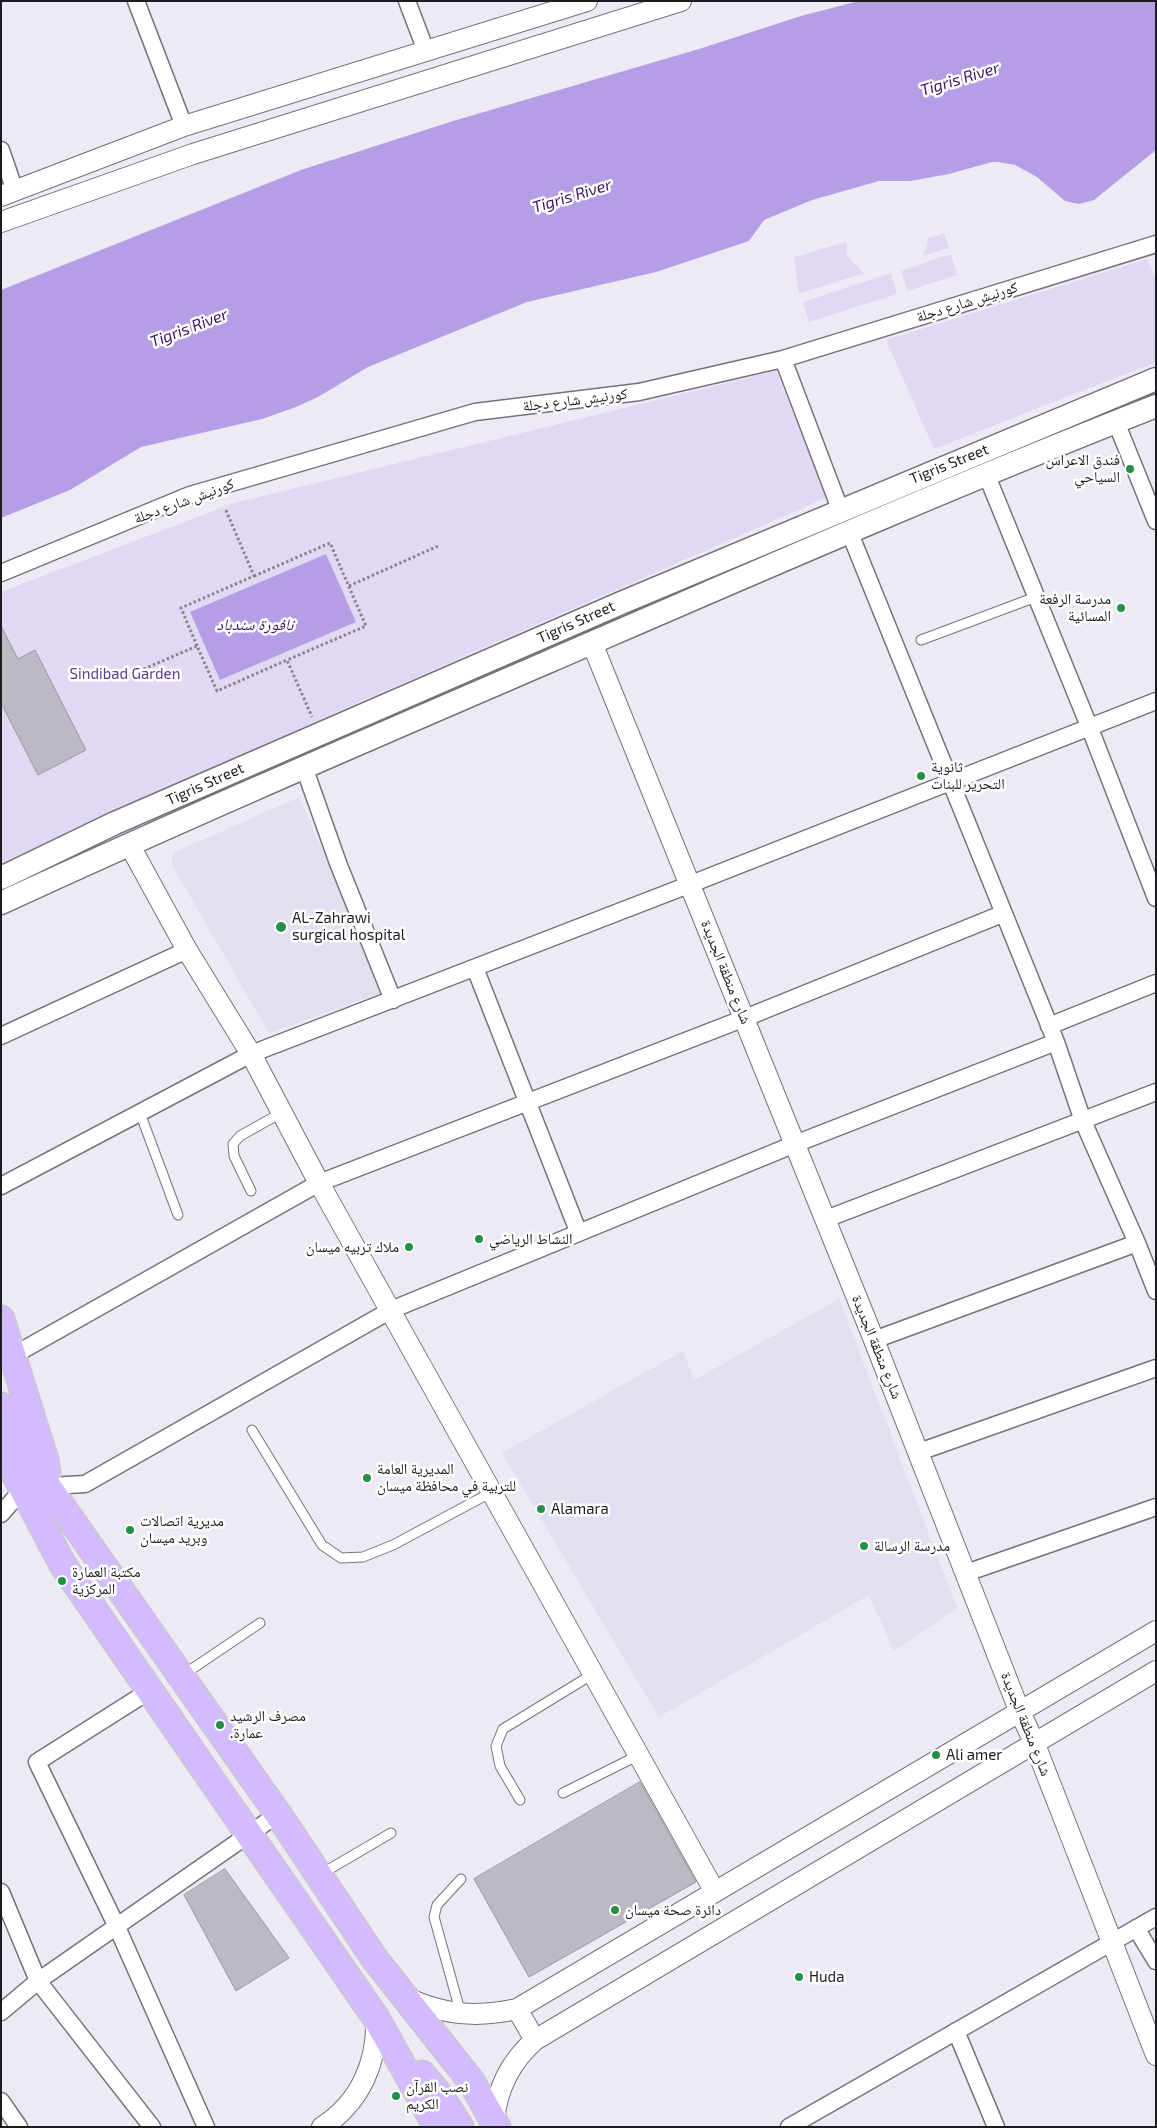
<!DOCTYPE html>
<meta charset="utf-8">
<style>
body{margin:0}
#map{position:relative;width:1157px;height:2128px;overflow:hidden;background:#edeaf5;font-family:"Exo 2",sans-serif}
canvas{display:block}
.frame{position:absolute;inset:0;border:2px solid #1c1b1f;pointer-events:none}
</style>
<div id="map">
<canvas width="1157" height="2128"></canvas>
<div class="frame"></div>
</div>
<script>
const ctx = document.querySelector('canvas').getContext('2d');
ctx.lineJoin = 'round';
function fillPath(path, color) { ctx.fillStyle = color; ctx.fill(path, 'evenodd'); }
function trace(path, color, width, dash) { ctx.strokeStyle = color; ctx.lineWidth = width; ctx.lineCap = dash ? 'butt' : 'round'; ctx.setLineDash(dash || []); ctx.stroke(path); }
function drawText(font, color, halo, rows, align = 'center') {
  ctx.font = font + ' "Exo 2","Noto Naskh Arabic",sans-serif'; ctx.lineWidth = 5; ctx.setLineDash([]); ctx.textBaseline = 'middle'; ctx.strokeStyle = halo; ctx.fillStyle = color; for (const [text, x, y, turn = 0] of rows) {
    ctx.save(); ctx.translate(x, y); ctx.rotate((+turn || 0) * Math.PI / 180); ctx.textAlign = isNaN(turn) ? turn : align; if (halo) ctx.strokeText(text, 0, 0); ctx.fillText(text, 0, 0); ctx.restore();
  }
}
fillPath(new Path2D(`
 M299,797L384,992L269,1033L171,863L173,853Z
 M839,1299L957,1608L894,1651L869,1595L659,1717L502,1453L683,1351L694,1380Z`), '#e3def0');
fillPath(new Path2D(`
 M944,233L949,248L922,256L926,250L928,238Z
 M846,242L847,256L864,273L799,294L794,257Z
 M951,254L957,275L908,291L901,271Z
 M1147,259L1156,279V362L934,449L886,340Z
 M891,273L897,294L809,322L803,302Z
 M776,371L828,497L305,726L1,863V592L234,503Z`), '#e1d9f4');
fillPath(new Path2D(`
 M859,1H1156V150L1094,200L1079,204L1065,201L1037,177L1015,165L998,162H992L949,174L910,181H879L812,200L764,220L749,241L656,272L527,302L368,367L318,397L296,407L262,419L141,447L70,490L1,518V290L301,170L453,121L699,49L801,16Z
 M326,554L356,622L220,680L190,612Z`), '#b69ee6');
const building = new Path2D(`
 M1,626L18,659L35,650L86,750L38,775L1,703Z
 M640,1782L696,1882L529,1977L474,1879Z
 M225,1869L289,1958L236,1991L184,1895Z`);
fillPath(building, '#bcb9c3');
trace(building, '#9b98a2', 1);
const service = new Path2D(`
 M921,640L1036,597
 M140,1113L178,1215
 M251,1191L234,1156L233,1144L240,1136L281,1113
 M252,1430L322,1545L341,1558L363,1557L393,1545L492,1492
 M183,1675L260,1623
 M563,1793L639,1755
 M520,1800L500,1766L496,1746L503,1729L593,1674
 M321,1874L391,1833
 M461,1879L437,1905L434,1917L461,2014`);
const minor = new Path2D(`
 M136,1L184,126
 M407,1L426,51
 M1,150L15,191
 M783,359L840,509
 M1116,422L1156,521
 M987,476L1089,726L1156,898
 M849,531L1056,1042L1083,1121L1137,1243L1156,1291
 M1,573L190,495L475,412L639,392L783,359L1156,244
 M304,767L338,863L393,1000
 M475,968L578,1231
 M1049,1026L1156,983
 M1,1036L187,950
 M1,1186L251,1054L691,884L1156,701
 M826,1219L1156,1092
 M874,1340L1137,1243
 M14,1355L319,1183L745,1018L1002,914
 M919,1452L1156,1368
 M49,1486L85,1484L391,1310L795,1144L1056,1042
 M1,1514L22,1490
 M966,1573L1156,1507
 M149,1691L37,1762L117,1927L206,2127
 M1,1892L38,1981L152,2127
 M1136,1928L1156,1961
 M1,2012L38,1981L278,1814
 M956,2031L996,2127
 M1,2101L19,2127
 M789,2127L1156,1917`);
const tertiary = new Path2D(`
 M1,196L184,126L587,1
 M1,222L193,154L681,1
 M592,643L874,1340L1019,1710L1034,1742L1156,2055
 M129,844L187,950L251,1054L319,1183L715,1892
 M405,1997C443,2015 476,2018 517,2009L1156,1631
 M517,2009L535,2040
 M494,2121C497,2088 510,2062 535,2040L1156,1671
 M322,2127C360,2103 378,2062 376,2018`);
const secondary = new Path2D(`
 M1,878L115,823L621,603L1156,379
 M1,903C183,819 367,740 550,661C751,574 952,486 1156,406`);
const primary = new Path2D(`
 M1,1319L45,1460L47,1473
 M1,1406L39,1474L278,1814L374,1958L471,2081L497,2127
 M1,1448L63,1565L376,2018L437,2127
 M422,2074L438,2093L460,2127`);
trace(service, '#75727c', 11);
trace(minor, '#75727c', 19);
trace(tertiary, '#75727c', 22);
trace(secondary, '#75727c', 25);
trace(primary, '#c9c8c9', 29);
trace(new Path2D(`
 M254,576L330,543L366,626L287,660
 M349,586L438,546
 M197,646L181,608L254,576L225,508
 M130,675L197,646L217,691L287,660L312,717`), '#86848c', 3, [2.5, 2.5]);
trace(service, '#fff', 9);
trace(minor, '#fff', 16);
trace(tertiary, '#fff', 20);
trace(secondary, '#fff', 22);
trace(primary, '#d4bbff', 26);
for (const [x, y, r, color] of [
 [1130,469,5,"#248f46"],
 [1121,608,5,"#248f46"],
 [921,776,5,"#248f46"],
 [281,927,6,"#248f46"],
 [479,1239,5,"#248f46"],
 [409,1247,5,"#248f46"],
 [367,1478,5,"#248f46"],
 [541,1509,5,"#248f46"],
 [130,1530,5,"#248f46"],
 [864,1546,5,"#248f46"],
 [62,1581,5,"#248f46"],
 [220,1725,5,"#248f46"],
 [936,1755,5,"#248f46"],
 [615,1910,5,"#248f46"],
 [799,1977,5,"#248f46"],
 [396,2096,5,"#248f46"]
]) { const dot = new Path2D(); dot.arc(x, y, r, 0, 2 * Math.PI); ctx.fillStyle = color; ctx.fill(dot); trace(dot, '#fff', 2); }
drawText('15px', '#1c1b1f', '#fff', [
 ["كورنيش شارع دجلة",967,302,-17],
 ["كورنيش شارع دجلة",575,400,-7],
 ["Tigris Street",949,464,-22],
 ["كورنيش شارع دجلة",184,501,-20],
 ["Tigris Street",576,622,-24],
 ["Tigris Street",205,784,-24],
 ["شارع منطقة الجديدة",726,972,68],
 ["شارع منطقة الجديدة",877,1347,68],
 ["شارع منطقة الجديدة",1026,1724,68]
]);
drawText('15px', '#1c1b1f', '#fff', [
 ["فندق الاعراس",1120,460,"right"],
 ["السياحي",1120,477,"right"],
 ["مدرسة الرفعة",1111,599,"right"],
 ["المسائية",1111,616,"right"],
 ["ثانوية",931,767],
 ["التحرير للبنات",931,784],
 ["AL-Zahrawi",292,918],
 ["surgical hospital",292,935],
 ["النشاط الرياضي",489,1239],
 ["ملاك تربيه ميسان",399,1247,"right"],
 ["المديرية العامة",377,1469],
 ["للتربية في محافظة ميسان",377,1486],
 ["Alamara",551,1509],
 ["مديرية اتصالات",140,1521],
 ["وبريد ميسان",140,1538],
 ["مدرسة الرسالة",874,1546],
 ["مكتبة العمارة",72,1572],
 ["المركزية",72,1589],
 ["مصرف الرشيد",230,1716],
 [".عمارة",230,1733],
 ["Ali amer",946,1755],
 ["دائرة صحة ميسان",625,1910],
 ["Huda",809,1977],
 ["نصب القرآن",406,2087],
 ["الكريم",406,2104]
], 'left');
drawText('15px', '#5c3a8e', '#fff', [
 ["Sindibad Garden",125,674]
]);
drawText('italic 16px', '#3a1266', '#fff', [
 ["Tigris River",960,79,-17],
 ["Tigris River",572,196,-17],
 ["Tigris River",189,328,-21],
 ["نافورة سندباد",255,625]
]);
</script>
